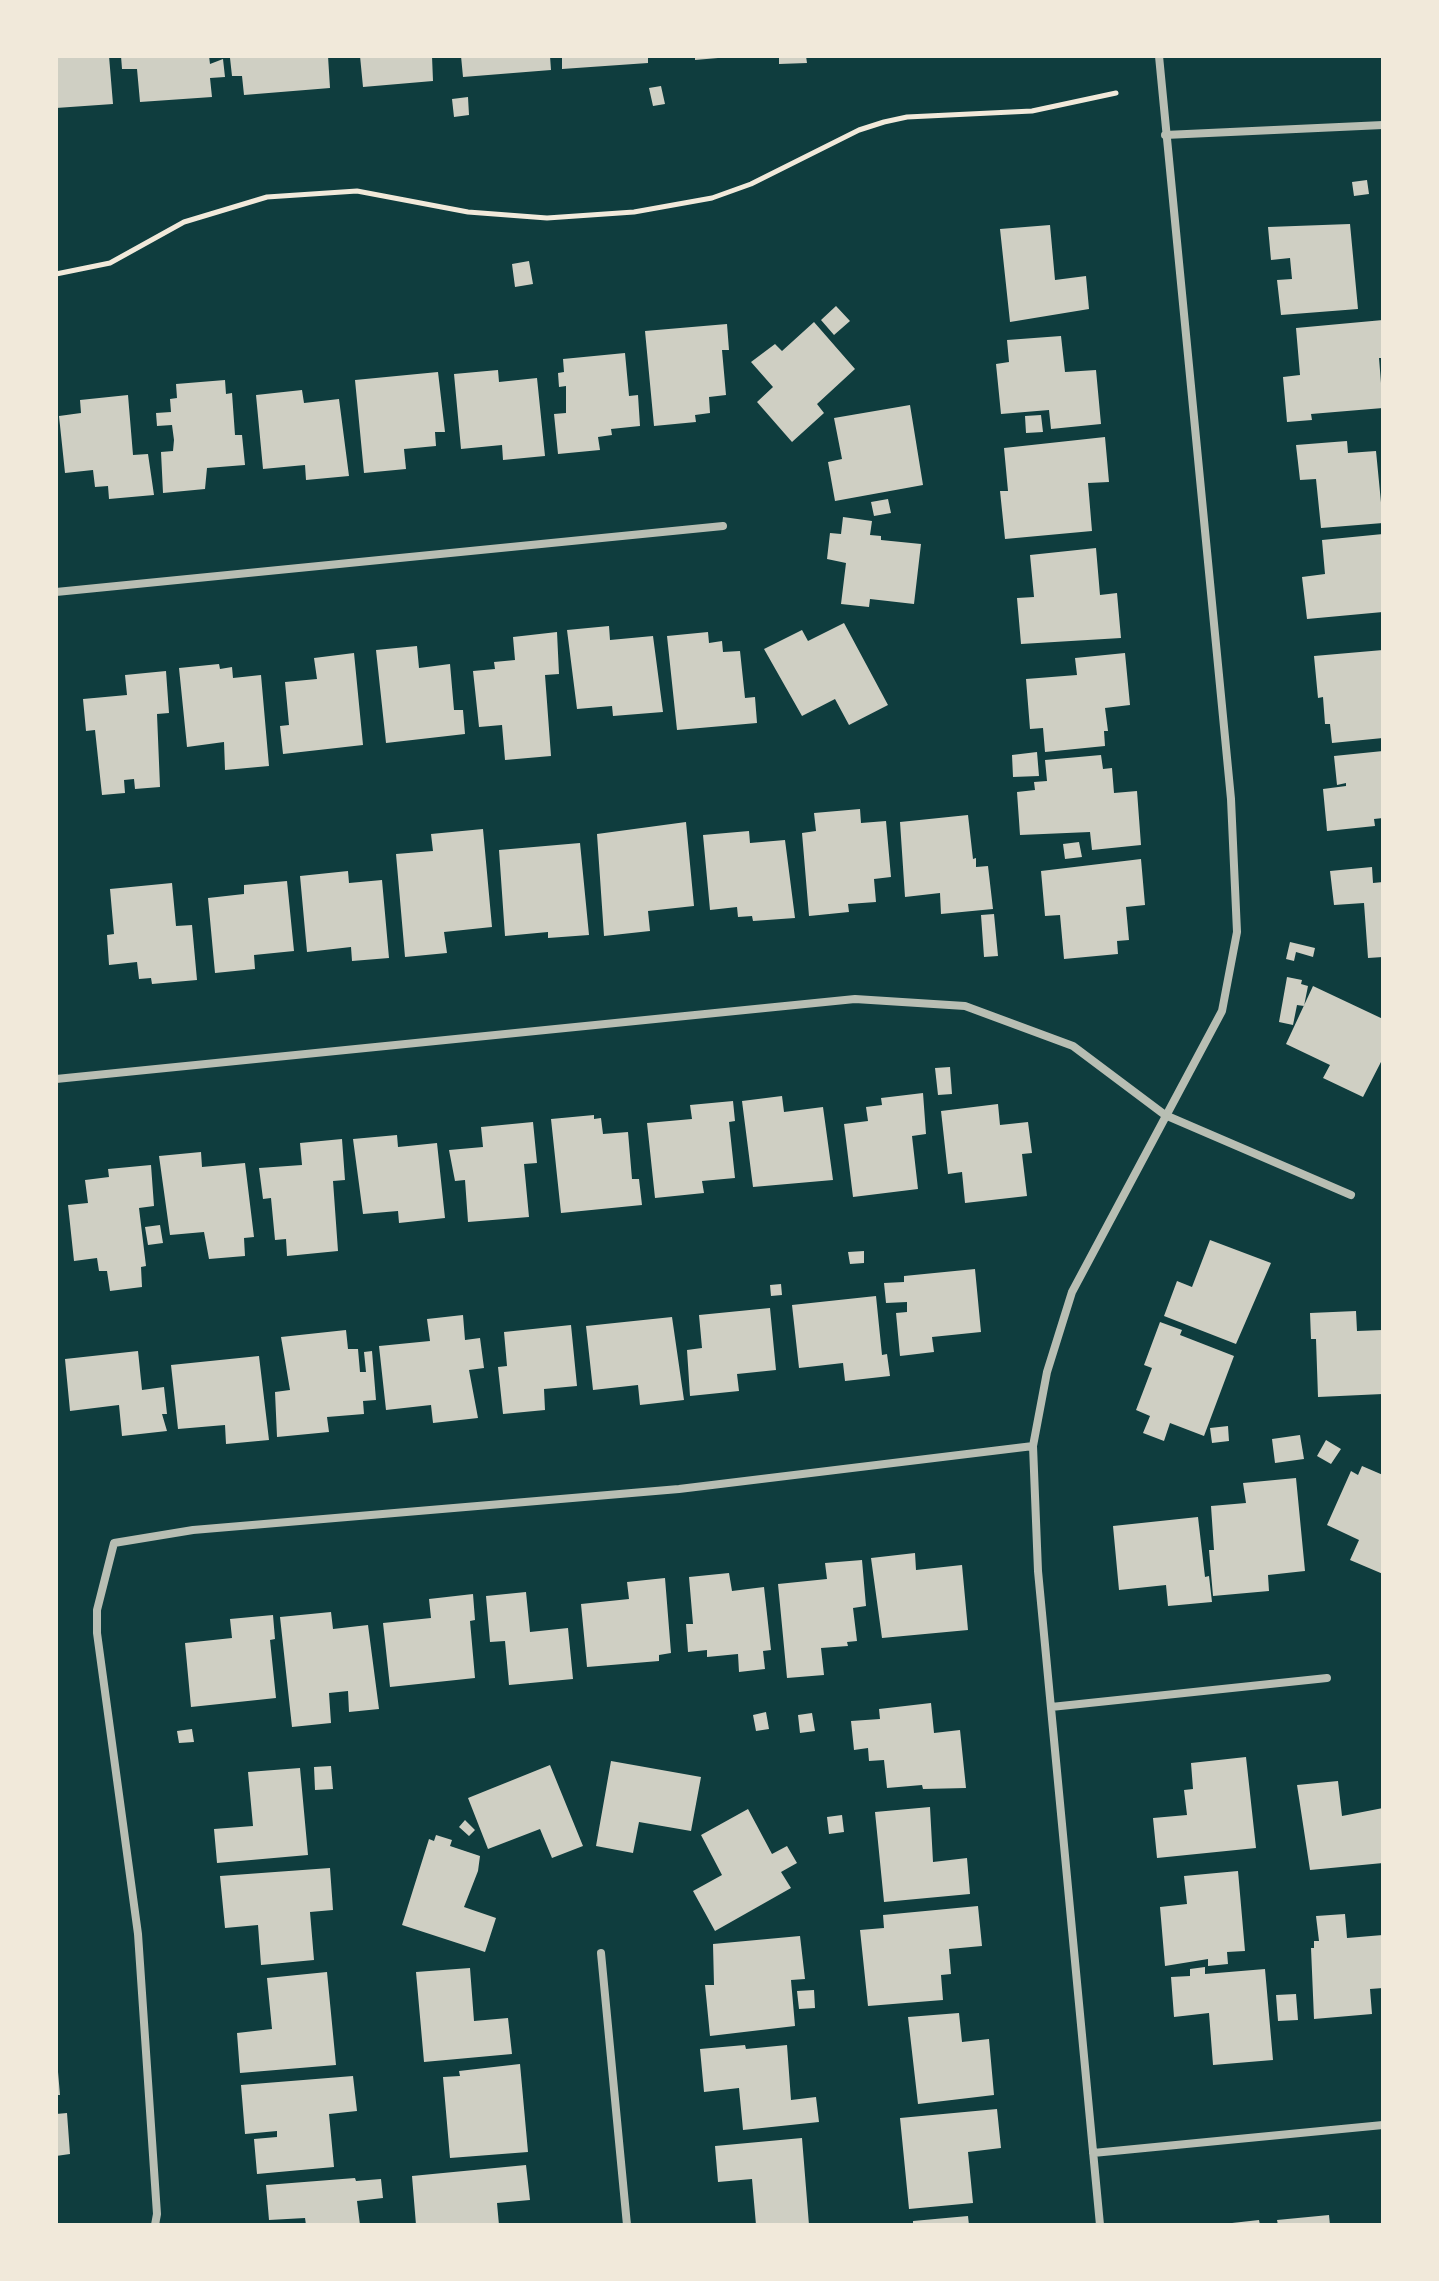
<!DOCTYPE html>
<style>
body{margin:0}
#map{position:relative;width:1439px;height:2281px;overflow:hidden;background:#0f3d3e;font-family:"Noto Sans",sans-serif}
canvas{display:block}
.frame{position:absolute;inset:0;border:58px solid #f1e9da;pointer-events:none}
</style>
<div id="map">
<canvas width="1439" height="2281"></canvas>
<div class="frame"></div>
</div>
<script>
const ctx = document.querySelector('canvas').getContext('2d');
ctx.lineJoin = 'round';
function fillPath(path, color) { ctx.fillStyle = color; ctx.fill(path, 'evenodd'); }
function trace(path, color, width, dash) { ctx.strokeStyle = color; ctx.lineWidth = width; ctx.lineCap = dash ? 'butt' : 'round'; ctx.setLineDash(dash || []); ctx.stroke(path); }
fillPath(new Path2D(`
 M56,56H109L113,104L56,108Z
 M121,56H209L210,64L223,59L225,77L210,78L212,97L140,102L137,69H122Z
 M241,56H328L330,88L244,95L242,76H232L230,58Z
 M360,56H432L433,81L363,87Z
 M461,56H550L551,70L463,77Z
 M562,56H648V63L562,69Z
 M695,56H718V58L695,60Z
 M779,56H806L807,63L779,64Z
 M661,86L665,104L653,106L649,88Z
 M468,97L469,115L454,117L452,99Z
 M1367,180L1369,194L1354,196L1352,182Z
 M1350,224L1358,309L1281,315L1277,280L1292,279L1290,258L1271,260L1268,227Z
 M1050,225L1055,280L1086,276L1089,309L1010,322L1000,229Z
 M529,261L533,284L515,287L512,264Z
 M836,306L850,321L834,335L821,320Z
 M1383,320V358H1379L1383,408L1311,414L1312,420L1287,422L1283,377L1300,375L1296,328Z
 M814,322L855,369L817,404L824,413L792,442L757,402L773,387L751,362L775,344L782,351Z
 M727,324L729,350H722L726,395L709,397L710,413L695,415L696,422L654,426L645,331Z
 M1061,336L1065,372L1096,370L1101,424L1051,429L1049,410L1001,414L996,364L1009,362L1007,340Z
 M625,353L629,396L638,395L640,426L611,429L612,435L598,437L600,450L558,454L554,414L566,413V386L559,387L558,373L564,372L563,359Z
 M498,370L499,382L537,378L545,456L503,460L502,445L461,449L454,374Z
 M438,372L445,432H435L436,446L404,449L406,469L364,473L355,380Z
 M225,380L226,394L232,393L235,435H242L245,465L207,468L205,489L163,493L161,452L173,451L174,440L172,425L157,426L156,413L171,412L170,399L177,398L176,384Z
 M302,390L304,403L339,399L349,476L306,480L305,465L263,469L256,395Z
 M128,395L133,455L148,454L154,495L109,499L108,486L95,487L93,470L65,473L59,416L81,413L80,400Z
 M910,405L923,485L835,501L828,462L842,459L834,418Z
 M1041,415L1043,432L1026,433L1025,416Z
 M1105,437L1109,482L1088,483L1092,531L1005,539L1000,491H1008L1004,448Z
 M1347,441L1348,453L1376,451L1383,523L1321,528L1316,479L1300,480L1296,445Z
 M888,499L891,513L874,516L871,502Z
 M843,517L872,521L870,535L881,536V540L921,544L914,604L870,599L869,607L841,604L846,563L827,559L830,533L841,534Z
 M1383,534V612L1307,619L1302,577L1325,574L1322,540Z
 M1096,548L1100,595L1117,593L1121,638L1021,644L1017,598L1034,597L1030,555Z
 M844,623L888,705L849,725L835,699L802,716L764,649L802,630L808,641Z
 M609,626L610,640L653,636L663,712L613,716L612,706L577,709L567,630Z
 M557,632L559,674L545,675L551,756L505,760L502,725L479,727L473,671L495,669L494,662L515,660L513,637Z
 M708,632L709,643L722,641L723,652L740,651L745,698L755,697L757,723L677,730L667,636Z
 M417,646L419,668L450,664L454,710H463L465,734L386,743L376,650Z
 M1383,650V738L1332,743L1330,724H1325L1323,697L1318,698L1314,656Z
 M354,653L363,745L283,754L280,726L289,725L285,682L317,679L314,658Z
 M1125,653L1130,705L1105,708L1108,731H1104L1105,746L1045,752L1043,728L1030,729L1026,679L1077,675L1075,658Z
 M219,664L220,669L232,667L233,678L261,675L269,766L225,770L224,742L187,747L179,668Z
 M166,671L169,713L157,714L160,787L135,789L134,779L124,780L125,793L102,795L95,730L86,731L83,699L127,695L125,675Z
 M1383,751V818L1374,819L1375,826L1327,831L1323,789L1346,786V783L1337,785L1334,756Z
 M1037,752L1039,776L1013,777L1012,755Z
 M1101,755L1103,769L1112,768L1114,793L1137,791L1141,845L1092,850L1090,832L1020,835L1017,792L1035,790L1034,782L1047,781L1045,760Z
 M860,809L861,823L886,821L891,877L874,879L876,902L848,904L849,912L809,916L802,833L816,831L814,813Z
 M968,815L973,859L976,858V867L988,866L993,909L941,914L940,893L905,897L900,822Z
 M686,822L694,906L648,911L650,931L604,936L597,834Z
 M483,829L492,927L444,932L447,953L405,957L396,854L433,851L431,834Z
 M749,831L750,843L785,840L795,918L753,921L752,916L738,917L737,907L710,910L703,835Z
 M1079,842L1082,857L1065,859L1063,844Z
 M580,843L589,935L548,938V932L505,936L499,850Z
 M1141,859L1145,905L1126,907L1129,940L1117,941L1118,954L1064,959L1060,915L1045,916L1041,871Z
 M1372,867L1373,883L1383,882V957L1368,958L1364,903L1334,905L1330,871Z
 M348,871L349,883L382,880L389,958L352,961L351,947L307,952L300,876Z
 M287,881L294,951L254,955L255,969L215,973L208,898L244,894V885Z
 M172,883L176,926L192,925L197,980L152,984L151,978L139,979L137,962L109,965L107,935L114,934L110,889Z
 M994,914L998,956L984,957L981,915Z
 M1290,942L1315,948L1313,957L1296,952L1294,961L1286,959Z
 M1287,977L1302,980L1301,984L1308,986L1304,1006L1297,1005L1293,1025L1279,1022Z
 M1313,986L1383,1019V1058L1363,1097L1323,1078L1330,1065L1286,1044Z
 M950,1067L952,1094L938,1095L935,1068Z
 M923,1093L926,1134L912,1136L918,1189L853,1197L844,1124L868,1121L866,1107L882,1105L881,1098Z
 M782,1096L784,1112L823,1107L833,1180L753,1187L742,1101Z
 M733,1101L735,1121L729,1122L735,1178L702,1181L704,1193L655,1198L647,1123L692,1119L690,1105Z
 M998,1104L1000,1125L1028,1122L1032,1153L1022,1154L1027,1196L965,1203L962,1172L948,1174L941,1111Z
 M594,1115V1119L601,1118L603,1134L628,1132L632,1179H639L642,1205L561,1213L551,1119Z
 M533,1122L537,1163L524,1164L529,1217L468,1222L465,1180L455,1181L449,1150L483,1147L481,1127Z
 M397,1135L398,1147L437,1143L445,1218L399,1223L398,1211L363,1214L353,1139Z
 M342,1139L345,1180L333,1181L338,1251L287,1256L286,1239L275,1240L271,1198L263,1199L259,1168L302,1165L300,1143Z
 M201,1152L202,1167L245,1163L254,1237L244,1238L245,1256L209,1259L204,1232L170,1235L159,1156Z
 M151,1165L154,1206L139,1208L146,1266L141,1267L142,1287L110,1291L107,1271H99L97,1258L74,1261L68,1205L88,1203L85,1180L109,1177L108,1169Z
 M160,1225L163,1243L148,1245L145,1227Z
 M1210,1240L1271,1263L1236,1344L1164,1316L1177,1281L1192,1287Z
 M864,1251V1263L850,1264L848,1252Z
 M975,1269L981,1332L932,1337L934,1352L900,1356L896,1313L907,1312V1302L886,1303L884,1283L904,1282V1276Z
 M781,1284L782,1295L771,1296L770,1285Z
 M876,1296L882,1355L887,1354L890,1376L845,1381L843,1363L799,1368L792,1305Z
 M770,1308L776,1370L737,1374L739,1391L690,1396L687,1350L702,1348L699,1315Z
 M1356,1311L1357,1331L1383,1330V1394L1318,1397L1316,1339H1311L1310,1313Z
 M463,1315L465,1340L480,1338L484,1368L469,1370L478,1418L433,1423L431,1405L386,1410L379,1346L430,1341L427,1319Z
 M672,1317L684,1400L640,1405L638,1385L593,1390L586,1326Z
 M1160,1322L1182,1330L1180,1335L1234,1356L1204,1436L1170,1423L1164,1441L1143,1433L1150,1416L1136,1410L1152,1368L1144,1365Z
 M571,1325L577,1386L544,1389L545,1410L503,1414L498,1367L507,1366L504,1332Z
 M346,1330L348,1349H358L360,1372H366L364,1352L372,1351L376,1400L363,1401L364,1414L327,1417L329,1432L277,1437L275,1392L290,1390L281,1337Z
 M138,1351L142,1390L164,1387L167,1414H162L167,1431L122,1436L119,1405L70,1411L65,1359Z
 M259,1356L269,1440L226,1444L225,1425L178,1429L171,1365Z
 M1228,1426L1229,1441L1212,1443L1210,1428Z
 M1300,1435L1304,1459L1275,1463L1272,1439Z
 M1326,1440L1341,1449L1331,1464L1317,1456Z
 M1362,1466L1383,1475V1574L1350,1560L1359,1540L1327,1525L1351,1471L1358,1475Z
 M1296,1478L1305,1571L1268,1575L1269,1591L1213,1596L1209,1550H1214L1211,1506L1246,1503L1243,1483Z
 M1198,1517L1205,1577L1209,1576L1212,1602L1168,1606L1166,1585L1119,1590L1113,1526Z
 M915,1553L916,1570L962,1565L968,1630L882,1638L871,1558Z
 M862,1560L866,1606L853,1608L857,1641L847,1642L848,1646L821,1648L824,1675L787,1678L778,1584L827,1579L825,1563Z
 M729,1573L732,1591L764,1587L771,1650L763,1651L765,1669L739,1672L738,1654L707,1657V1650L688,1652L686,1624H693L689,1577Z
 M665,1578L671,1653L659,1655V1661L587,1667L581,1604L629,1599L627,1582Z
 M526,1592L530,1632L568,1628L573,1679L509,1685L505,1641L490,1642L486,1596Z
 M473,1594L475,1620L470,1621L475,1678L390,1687L383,1623L431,1618L429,1599Z
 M331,1612L333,1629L368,1625L379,1709L349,1712L348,1691L329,1693L331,1723L292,1727L280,1617Z
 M273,1615L275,1639L270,1640L276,1698L191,1707L185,1643L232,1638L230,1619Z
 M931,1703L934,1733L960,1730L966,1788L923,1789L922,1785L887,1788L884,1760L869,1761L868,1748L854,1750L851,1721L880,1719L879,1709Z
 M766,1712L769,1729L756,1731L753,1715Z
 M812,1713L815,1731L800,1733L798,1715Z
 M192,1729L194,1742L179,1743L177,1731Z
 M1246,1757L1256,1848L1157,1858L1153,1818L1187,1815L1184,1790L1193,1789L1191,1763Z
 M611,1761L701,1777L691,1831L639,1822L633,1853L596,1846Z
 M550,1765L583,1846L552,1858L540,1829L488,1849L468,1798Z
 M331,1766L333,1789L315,1790L314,1767Z
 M300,1768L308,1855L217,1863L214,1829L253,1826L248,1772Z
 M1338,1781L1342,1816L1383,1808V1863L1310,1870L1297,1785Z
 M930,1807L933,1862L967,1858L970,1894L884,1902L875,1812Z
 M748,1809L772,1854L787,1846L797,1863L781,1872L791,1888L715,1931L693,1891L722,1875L701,1835Z
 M842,1815L844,1832L829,1834L827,1817Z
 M465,1820L475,1830L469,1836L459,1827Z
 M436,1835L452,1840L450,1846L480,1856L478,1871L464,1907L496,1918L485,1952L402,1925L429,1839L434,1841Z
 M330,1868L333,1910L310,1912L314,1960L261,1965L258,1925L225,1928L220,1876Z
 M1238,1871L1245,1951L1227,1952L1228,1964L1208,1966V1959L1165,1966L1160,1907L1187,1904L1184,1876Z
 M978,1906L982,1946L949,1949L951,1974L941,1975L943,2000L868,2006L860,1930L884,1928L883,1915Z
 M1345,1914L1347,1938L1383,1935V1988L1370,1989L1372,2014L1314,2019L1311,1948H1314V1941H1319L1316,1916Z
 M800,1936L805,1979L791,1980L795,2026L710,2036L705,1985H714L713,1944Z
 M1205,1967V1974L1265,1969L1273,2060L1213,2065L1209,2013L1174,2017L1171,1977L1190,1976V1969Z
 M470,1968L474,2021L508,2018L512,2054L424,2062L416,1972Z
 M327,1972L336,2065L240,2073L237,2033L272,2029L267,1978Z
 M814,1990L815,2008L799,2009L797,1991Z
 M1296,1994L1298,2020L1278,2021L1276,1995Z
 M959,2013L962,2042L989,2039L994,2095L918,2104L908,2017Z
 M745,2045L746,2049L787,2045L791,2100L816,2097L819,2122L743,2130L739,2088L704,2092L700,2049Z
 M520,2064L528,2152L450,2158L443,2077L460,2076L459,2071Z
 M56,2072H58L60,2095H56Z
 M353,2076L357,2111L329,2114L334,2167L257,2174L254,2139L277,2137V2131L245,2134L241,2085Z
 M997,2109L1001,2148L968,2152L973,2203L909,2209L900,2118Z
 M67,2113L70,2154L56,2156V2114Z
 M802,2138L809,2225H756L752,2179L718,2182L715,2146Z
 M526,2165L530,2200L497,2203L499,2225H416L412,2176Z
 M355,2178L356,2181L381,2179L383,2198L357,2201L360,2225H306L305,2218L269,2220L266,2185Z
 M1329,2215L1330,2225H1278L1277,2220Z
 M968,2216L969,2225H913V2221Z
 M1259,2220L1260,2225H1232V2223Z`), '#cfcfc3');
trace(new Path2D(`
 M56,274L110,263L184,222L267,197L357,191L468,212L547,218L634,212L712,198L751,184L859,130L884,122L907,117L1032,111L1116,93`), '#f1e9da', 5);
trace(new Path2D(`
 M1165,135L1383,125
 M56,592L723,526
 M56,1079L855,999L965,1006L1073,1046L1165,1115L1351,1195
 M1051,1707L1327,1678
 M601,1953L627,2225
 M1093,2153L1383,2125
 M155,2225L157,2214L138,1934L97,1633V1610L114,1543L193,1530L679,1489L1033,1446
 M1100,2225L1038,1571L1033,1446L1047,1372L1072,1292L1222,1011L1237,932L1231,799L1159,56`), '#b8beb3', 8);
</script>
